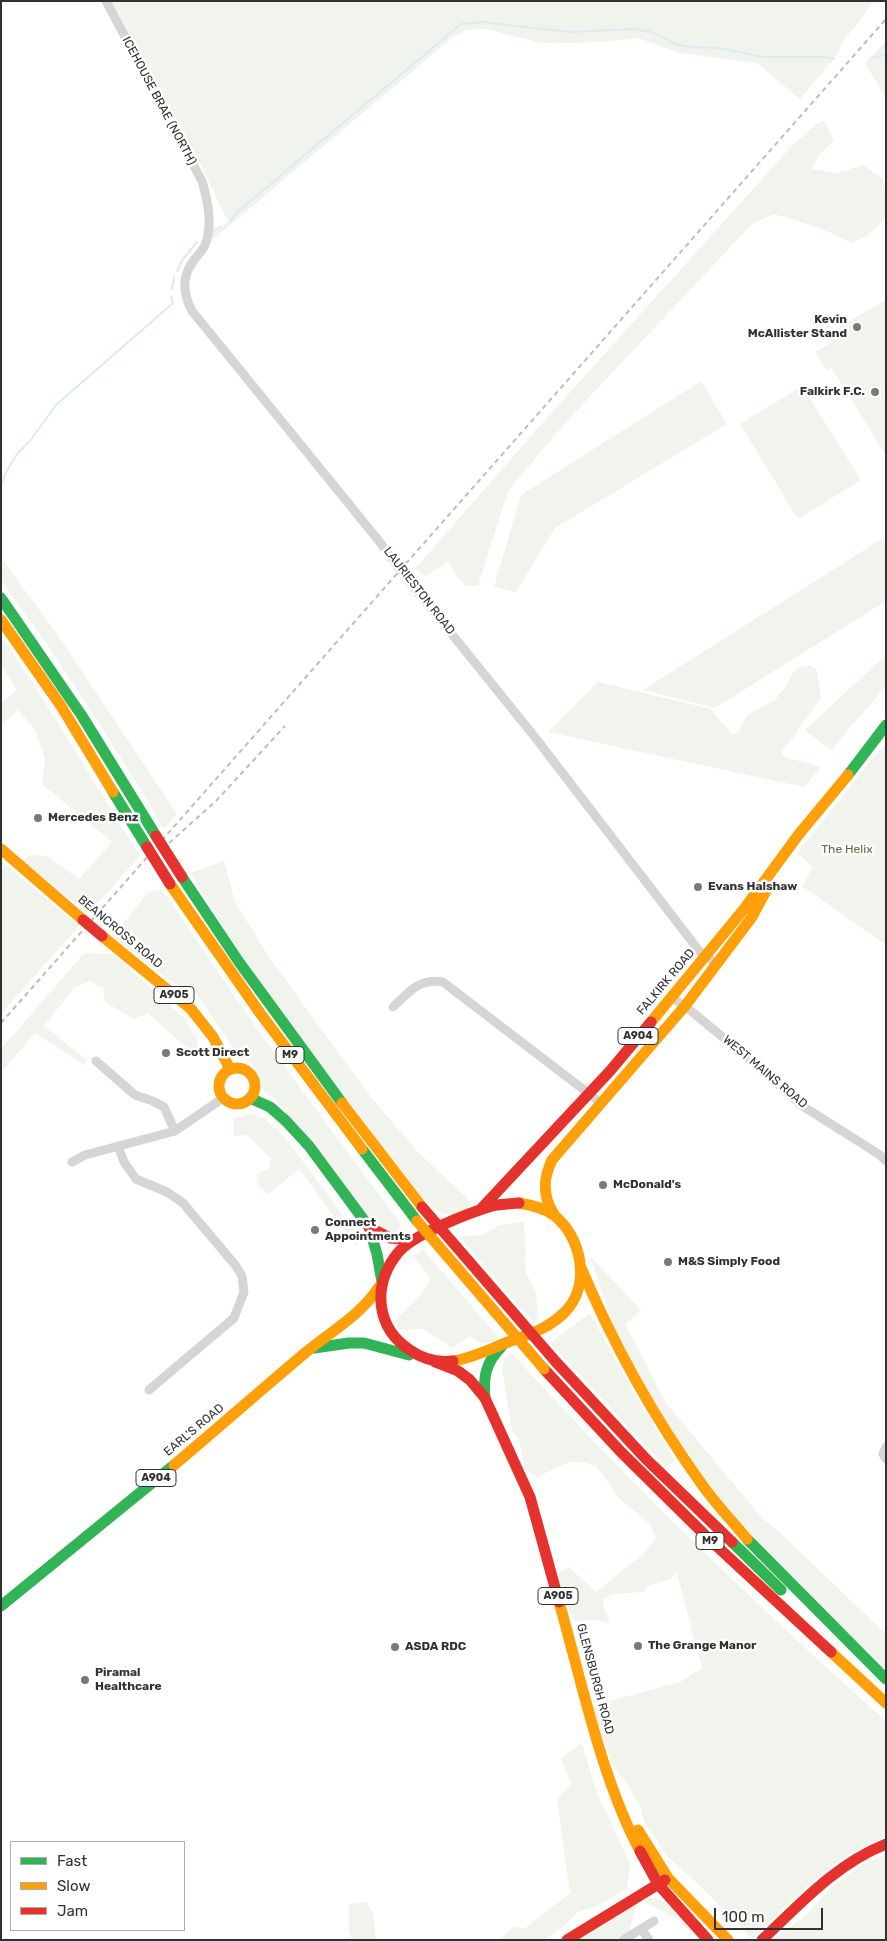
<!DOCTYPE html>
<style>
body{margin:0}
#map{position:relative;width:887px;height:1941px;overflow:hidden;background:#fff;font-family:Rubik,sans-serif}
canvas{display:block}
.frame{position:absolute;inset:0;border:2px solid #313131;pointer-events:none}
.legend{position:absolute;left:10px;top:1841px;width:175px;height:90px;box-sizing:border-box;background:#fff;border:1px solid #adadad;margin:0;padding:6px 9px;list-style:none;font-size:15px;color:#313131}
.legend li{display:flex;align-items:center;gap:10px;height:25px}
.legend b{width:25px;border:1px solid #adadad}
.scale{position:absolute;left:714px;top:1908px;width:109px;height:22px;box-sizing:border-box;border:2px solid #313131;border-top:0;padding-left:6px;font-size:15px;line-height:18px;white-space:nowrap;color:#313131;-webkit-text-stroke:4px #fff;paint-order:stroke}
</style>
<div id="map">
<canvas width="887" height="1941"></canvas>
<div class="frame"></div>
<ul class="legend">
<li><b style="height:6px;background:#30b455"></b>Fast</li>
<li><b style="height:6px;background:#ff9f0a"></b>Slow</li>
<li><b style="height:6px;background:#e5322d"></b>Jam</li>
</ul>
<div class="scale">100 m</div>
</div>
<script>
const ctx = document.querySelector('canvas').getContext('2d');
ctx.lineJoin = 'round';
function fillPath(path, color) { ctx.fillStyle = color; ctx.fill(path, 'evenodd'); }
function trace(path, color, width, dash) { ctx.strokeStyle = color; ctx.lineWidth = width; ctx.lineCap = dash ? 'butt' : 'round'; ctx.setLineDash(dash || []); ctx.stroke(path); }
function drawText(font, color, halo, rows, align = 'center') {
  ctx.font = font + ' Rubik,sans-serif'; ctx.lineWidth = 5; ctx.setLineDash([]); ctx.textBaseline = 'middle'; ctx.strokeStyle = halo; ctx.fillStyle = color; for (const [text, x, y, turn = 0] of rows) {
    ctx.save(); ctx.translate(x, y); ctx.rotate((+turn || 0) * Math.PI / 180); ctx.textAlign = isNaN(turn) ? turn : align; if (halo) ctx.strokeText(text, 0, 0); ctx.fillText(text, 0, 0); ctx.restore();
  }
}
fillPath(new Path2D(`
 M111,1H875L844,40L834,59L800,99L757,63L680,53L638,38L602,42L541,43L486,29L466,30L453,37L205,246L209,233L229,221L226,218L201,165Z
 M886,41V96H885L865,64Z
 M824,121L834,141L819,155L811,169L837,173L863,165L883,179L886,192V218L868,235L851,243C827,229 801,222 774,214L752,224L566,422L508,491L478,586H466L457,576L448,561L425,577L415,569L545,420L790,148L816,124Z
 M886,300V456L832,368L827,371L815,352L833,342L828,333Z
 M701,381L727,424L555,528L516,592L494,587L521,495Z
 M802,386L861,480L798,519L740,424Z
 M883,538L886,543V601L715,708L643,690Z
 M1,558L58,635L177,814L163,829L148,801L98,722L52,652L1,580Z
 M1,636L31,680L140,856L88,914L24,861L29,855L47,856L79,879L112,842L42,784L45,760L36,731L18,710L1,726V703L17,690L1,666Z
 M886,655V686L831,750L805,730Z
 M810,665L817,670L821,698L803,722L794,737L781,751L784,757L821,767L804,787L548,732L598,682L711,709L732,735L739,731L747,715L775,700L786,686L795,669Z
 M886,742V945L802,886L813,867L797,853Z
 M1,861L79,926L1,1014Z
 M224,861L235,902L269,957L342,1058L374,1101L418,1152L473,1204C452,1222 442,1215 423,1199L282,1015L227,933L190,873Z
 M162,889L261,1035L401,1224L398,1232L386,1234L373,1226L309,1139L274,1098L263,1090L260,1077L250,1062L239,1056L195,992L171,982L113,937L147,893Z
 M84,953L113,954L183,1017L197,1039L198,1049L187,1048L148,1013L134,1019L105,1002L103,988L90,981L75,987L44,1026L87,1060L84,1065L35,1033L3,1070L1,1069V1049Z
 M249,1114L264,1118L284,1136L360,1238L356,1246L299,1169L268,1194L258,1184L257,1174L269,1169L271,1158L247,1135L234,1136L233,1119Z
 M524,1222L526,1273L536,1292L538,1316L535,1324L458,1236L483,1235L499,1225Z
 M423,1249L500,1339L482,1344L469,1336L453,1348L423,1329L397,1330L396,1319L421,1295L431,1279L413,1256Z
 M590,1256L641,1310L625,1324L666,1403L763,1519L776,1529L886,1634V1668L766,1552L702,1476L662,1419L614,1329Z
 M590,1313L634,1393L675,1461L666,1467L550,1343Z
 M512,1353C629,1483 755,1604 886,1721V1837C832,1855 793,1901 752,1939L701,1887L666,1855L644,1822L641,1808L629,1787L612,1764L592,1706L680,1682L702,1668L676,1570L671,1579L647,1586L644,1592L611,1594L603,1600L604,1608L610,1623L597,1620L575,1621L569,1610L557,1574L569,1567L596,1592L643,1554L656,1539L651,1525L620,1499L597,1467L585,1462H569L537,1477L525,1470L519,1439L512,1431L502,1369L504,1358Z
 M582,1743L597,1793L630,1863L627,1889L596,1906L578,1912L565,1925L544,1940H498L515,1926L524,1929L570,1893L557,1799L571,1785L561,1758Z
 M886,1854V1940H772L804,1917L835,1884L863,1864Z
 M649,1898C669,1897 683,1921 696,1935L695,1936L677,1919L645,1902L644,1899Z
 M366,1902L373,1912L376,1940H351L349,1930V1904Z
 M637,1903L629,1931L615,1940H574Z`), '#f1f4ec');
trace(new Path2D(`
 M870,58L886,55
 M230,222L236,213L461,24L482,22L570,32L634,29L651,32L676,44L691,47L718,48L764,57H825L834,59
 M211,232L220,227
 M177,271L183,259L197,242
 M172,289L174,277
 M1,488L5,474L17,454L30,441L56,405L173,303L171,296`), '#dbebf3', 2);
trace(new Path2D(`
 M106,1L202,181C208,202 213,224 205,245C203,250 197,256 194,260C181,277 183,293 192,311L379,541L398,567
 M405,576L534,736L700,952L717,964
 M671,997L685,1006L760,1068L801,1105L880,1155L886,1161
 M393,1007C409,992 419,978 443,982L601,1103
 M96,1061L135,1095L153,1101L164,1107L175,1131
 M118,1146L124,1162L136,1179L167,1192L183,1203L236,1266L242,1276L244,1292L234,1318L149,1390
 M72,1162L85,1155L175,1131L223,1098
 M886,1447L883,1454L886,1459
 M641,1929L649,1940
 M623,1940L654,1921`), '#d5d5d5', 9);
trace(new Path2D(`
 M1,598L82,716L156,836
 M848,775L886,725
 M113,792L147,847
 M182,877L239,962L342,1103
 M250,1098L270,1107L286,1121L309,1146L369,1227L377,1254L382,1282
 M362,1149L417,1221
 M314,1348L349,1343H364L409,1355
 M485,1398C483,1376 486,1362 502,1346
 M747,1539L886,1679
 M732,1542L781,1590
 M1,1606L174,1465`), '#30b455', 11);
trace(new Path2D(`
 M1,620L61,706L113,792
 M1,849L83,920
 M170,884L260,1013L362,1149
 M102,936L191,1009L213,1037L230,1069
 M651,1022L744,909L799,834L848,775
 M219 1086a18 18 0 1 1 36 0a18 18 0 1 1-36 0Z
 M342,1103L422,1207
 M554,1214C542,1196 543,1179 552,1160L685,1006L752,917L767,889
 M580,1265C612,1342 654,1418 703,1486C716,1504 732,1521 747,1539
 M453,1361C473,1358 490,1349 508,1342C529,1334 548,1329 565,1312C591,1286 582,1238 555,1216C545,1208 531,1205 519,1203
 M174,1465C218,1428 261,1390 305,1353C330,1332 361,1315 379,1287
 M559,1602C582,1682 601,1778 640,1851
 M831,1652L886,1703
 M638,1830L668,1878L728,1940`), '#ff9f0a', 11);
trace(new Path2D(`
 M480,1210L610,1071L651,1022
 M369,1227L390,1238L413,1240
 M453,1361C437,1363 424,1360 410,1350C376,1328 372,1286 397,1254C411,1235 469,1213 492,1206C501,1204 510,1204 519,1203
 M435,1362L458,1371L470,1380L485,1398L530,1497L559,1602
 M556,1362L646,1459L732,1542
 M544,1369L621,1452L709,1539L831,1652
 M640,1851L658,1884L708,1940
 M567,1940L665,1880
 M762,1940C801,1903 836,1864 886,1844`), '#e5322d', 11);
trace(new Path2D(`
 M169,843L216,801L285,726
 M1,1023L886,19`), '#bdbdbd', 2, [5, 4]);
trace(new Path2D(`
 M398,567L405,576`), '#d5d5d5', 9);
trace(new Path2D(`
 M417,1221L544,1369`), '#ff9f0a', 11);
trace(new Path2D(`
 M156,836L182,877
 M147,847L170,884
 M83,920L102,936
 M422,1207L556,1362`), '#e5322d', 11);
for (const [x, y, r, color] of [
 [857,327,5,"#797979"],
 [875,392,5,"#797979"],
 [38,818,5,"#797979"],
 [698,887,5,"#797979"],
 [166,1053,5,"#797979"],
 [603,1185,5,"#797979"],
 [315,1230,5,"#797979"],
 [668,1262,5,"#797979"],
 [638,1646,5,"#797979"],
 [395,1647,5,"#797979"],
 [85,1680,5,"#797979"]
]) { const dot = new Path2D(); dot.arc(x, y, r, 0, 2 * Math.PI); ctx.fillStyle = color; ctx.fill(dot); trace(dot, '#fff', 2); }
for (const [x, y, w] of [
 [174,995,40],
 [638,1036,40],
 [290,1055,28],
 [156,1478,40],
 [710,1541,28],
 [558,1596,40]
]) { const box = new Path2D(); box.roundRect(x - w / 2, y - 8.5, w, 17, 4); ctx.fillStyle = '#fff'; ctx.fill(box); trace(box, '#313131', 1); }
drawText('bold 11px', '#313131', null, [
 ["A905",174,995],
 ["A904",638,1036],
 ["M9",290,1055],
 ["A904",156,1478],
 ["M9",710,1541],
 ["A905",558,1596]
]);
drawText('12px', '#313131', '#fff', [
 ["ICEHOUSE BRAE (NORTH)",159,101,62],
 ["LAURIESTON ROAD",419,591,52],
 ["BEANCROSS ROAD",120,932,40],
 ["FALKIRK ROAD",666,982,-50],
 ["WEST MAINS ROAD",765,1072,40],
 ["EARL'S ROAD",194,1430,-40],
 ["GLENSBURGH ROAD",595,1679,75]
]);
drawText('bold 12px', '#313131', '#fff', [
 ["Kevin",847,320,"right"],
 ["McAllister Stand",847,334,"right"],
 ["Falkirk F.C.",865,392,"right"],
 ["Mercedes Benz",48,818],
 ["Evans Halshaw",708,887],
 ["Scott Direct",176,1053],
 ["McDonald's",613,1185],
 ["Connect",325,1223],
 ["Appointments",325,1237],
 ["M&S Simply Food",678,1262],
 ["The Grange Manor",648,1646],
 ["ASDA RDC",405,1647],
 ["Piramal",95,1673],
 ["Healthcare",95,1687]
], 'left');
drawText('12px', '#586f3d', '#fff', [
 ["The Helix",847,850]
]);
</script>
